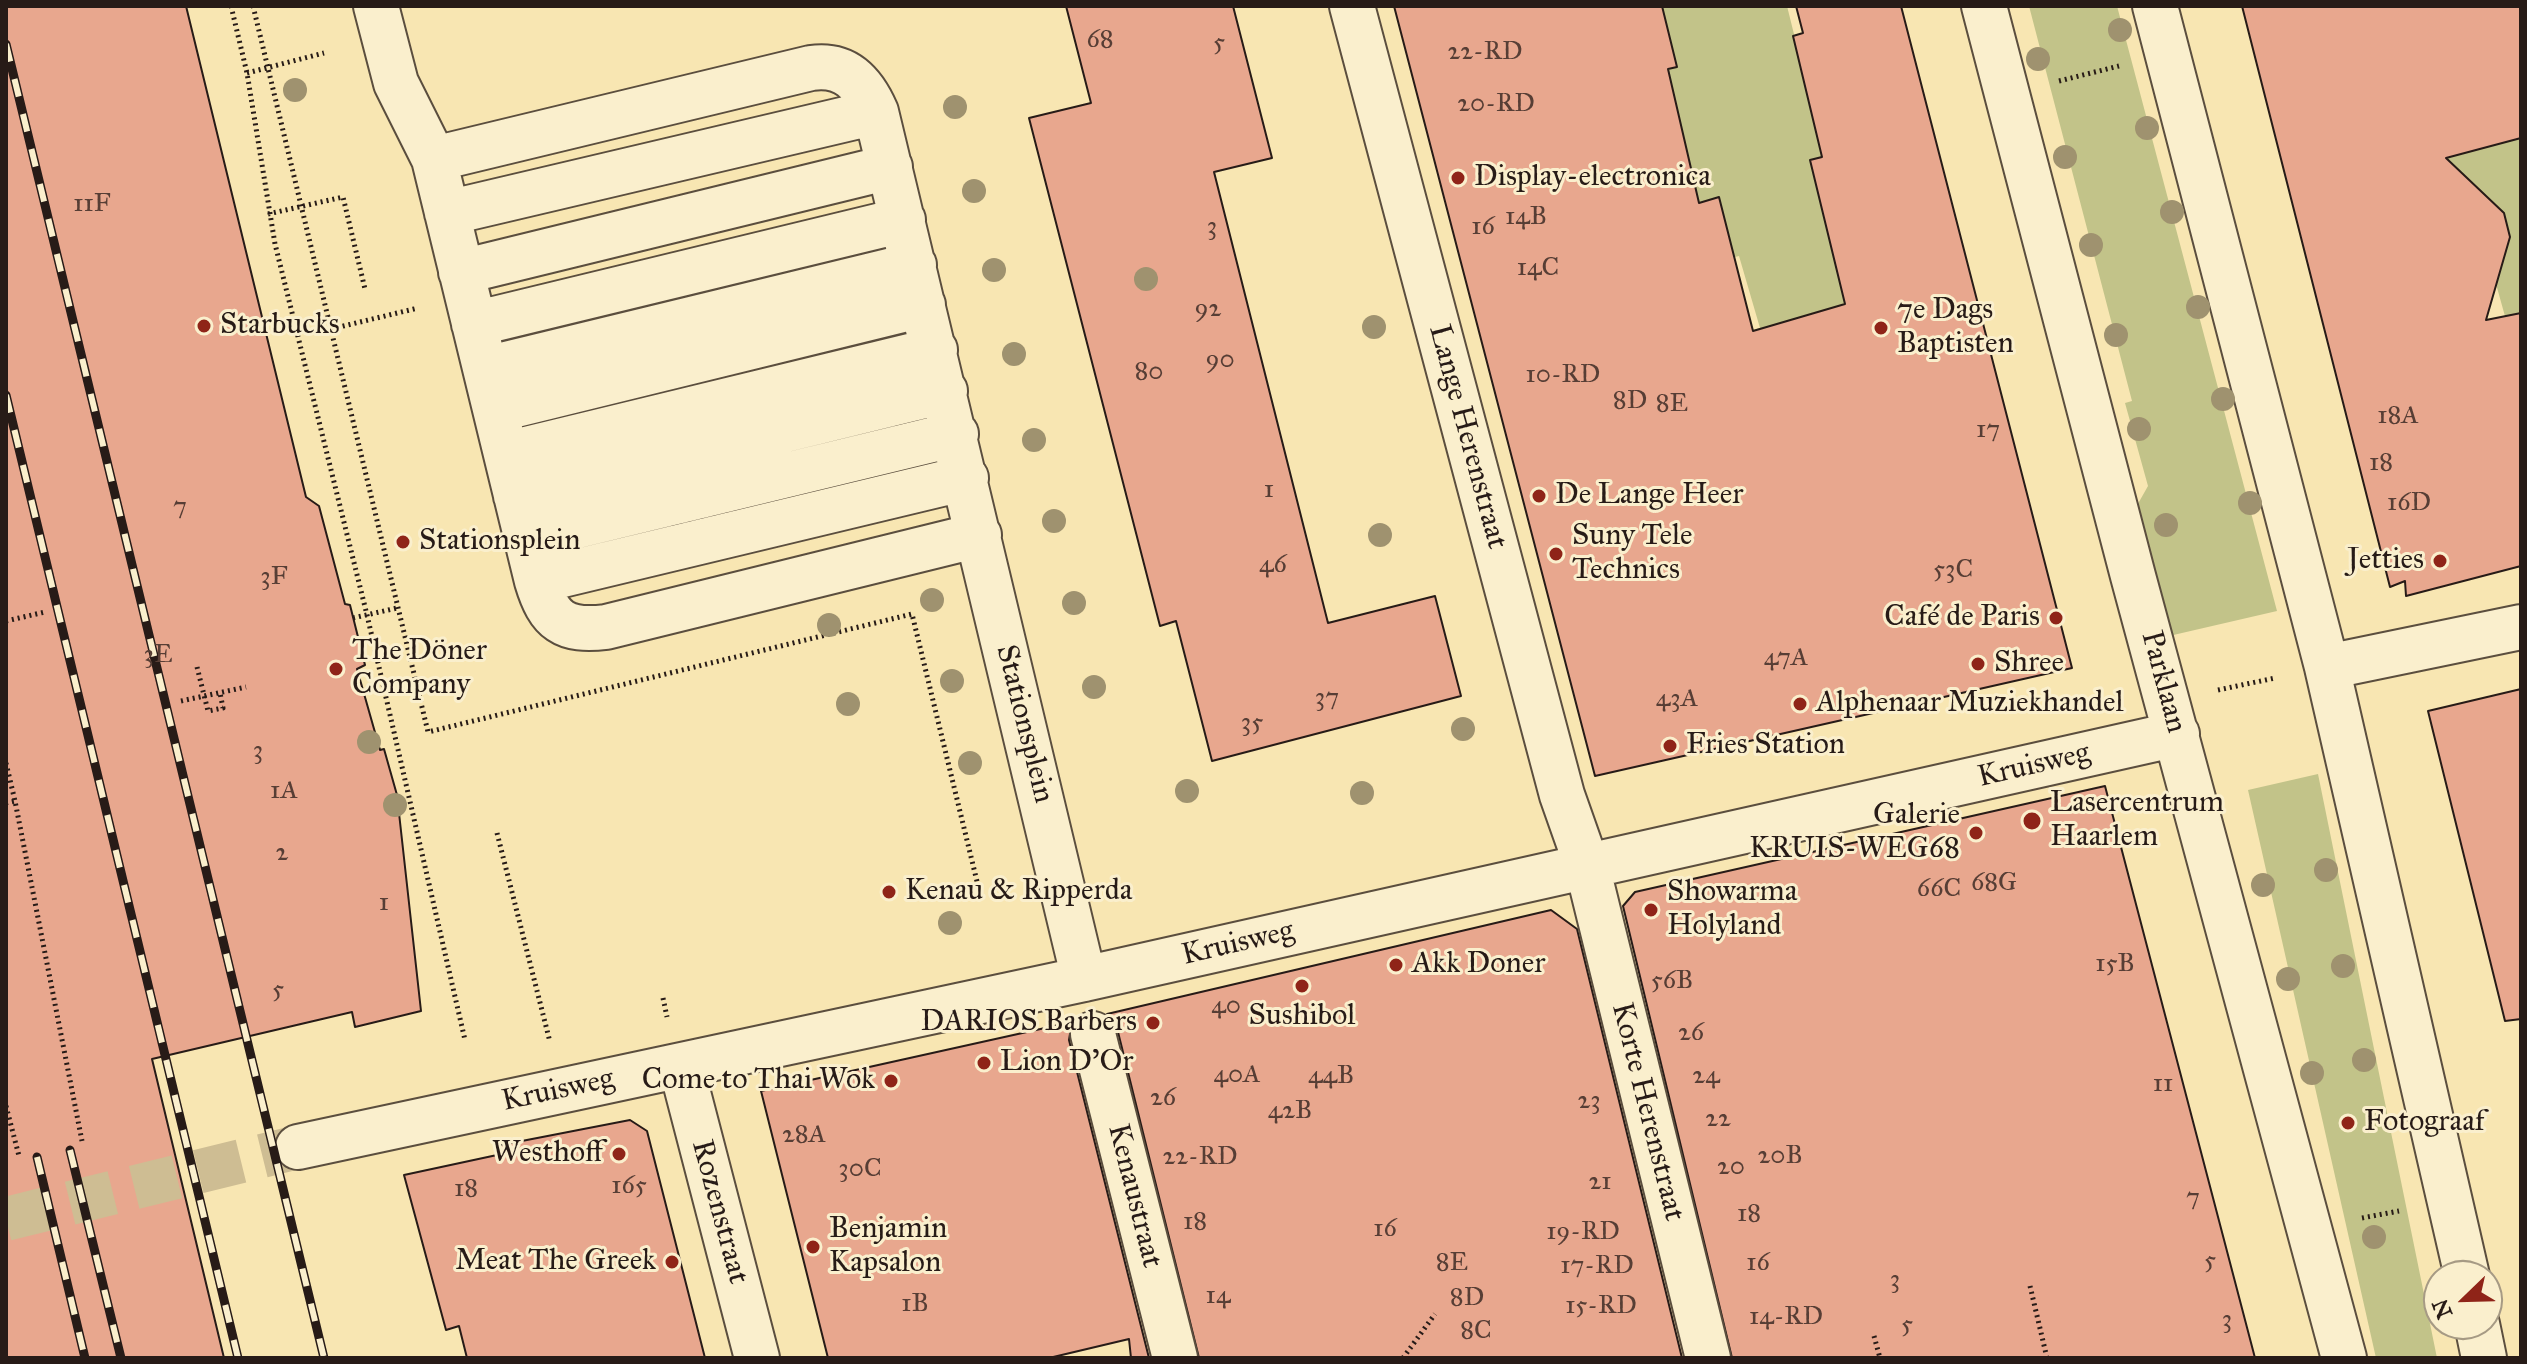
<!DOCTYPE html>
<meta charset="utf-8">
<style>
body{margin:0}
#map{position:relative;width:2527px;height:1364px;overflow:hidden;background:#f8e6b2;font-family:"IM FELL Great Primer",serif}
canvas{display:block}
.frame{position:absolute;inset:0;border:8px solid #271b17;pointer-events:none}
.north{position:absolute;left:2423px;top:1260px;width:80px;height:80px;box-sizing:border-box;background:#faefcd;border:2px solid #a69a84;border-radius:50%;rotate:247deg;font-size:22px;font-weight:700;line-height:32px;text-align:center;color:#271b17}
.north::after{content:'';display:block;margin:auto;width:28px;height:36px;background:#8f2418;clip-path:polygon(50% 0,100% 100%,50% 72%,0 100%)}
</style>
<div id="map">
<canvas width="2527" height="1364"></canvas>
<div class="frame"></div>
<div class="north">N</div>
</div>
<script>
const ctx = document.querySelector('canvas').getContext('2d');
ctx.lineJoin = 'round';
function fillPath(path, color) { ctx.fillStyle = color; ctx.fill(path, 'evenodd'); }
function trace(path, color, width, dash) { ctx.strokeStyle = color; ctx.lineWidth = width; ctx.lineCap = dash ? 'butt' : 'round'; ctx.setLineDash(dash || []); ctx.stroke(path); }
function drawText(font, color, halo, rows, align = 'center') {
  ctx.font = font + ' "IM FELL Great Primer",serif'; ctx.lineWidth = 6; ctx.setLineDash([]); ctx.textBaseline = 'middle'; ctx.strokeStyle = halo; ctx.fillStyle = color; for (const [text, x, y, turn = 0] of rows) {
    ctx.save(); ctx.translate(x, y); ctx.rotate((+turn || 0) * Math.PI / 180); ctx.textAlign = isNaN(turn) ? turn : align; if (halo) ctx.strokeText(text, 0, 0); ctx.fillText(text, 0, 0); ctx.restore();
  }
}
fillPath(new Path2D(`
 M1622,6H1787L1860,300L1781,339L1712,340L1760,328L1739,256L1715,262Z
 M2029,6H2117L2277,611L2169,636L2135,509L2148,486L2125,403L2132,401Z
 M2521,133V457L2508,327L2484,241L2382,171Z
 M2318,774L2437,1358H2376L2248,790Z`), '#c2c389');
const building = new Path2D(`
 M6,6H186L306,497L319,506L345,604L350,605L365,665L357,669L380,750L384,749L397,795L421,1011L355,1027L352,1012L152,1059L224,1358H6Z
 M1066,6H1233L1272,158L1214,172L1328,623L1435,596L1461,696L1212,761L1176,621L1160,626L1029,118L1091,103Z
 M1394,6H1662L1677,67L1668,69L1699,203L1719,197L1753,331L1845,304L1810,160L1822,157L1793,36L1803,33L1796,6H1901L2072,668L1595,776Z
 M2242,6H2521V138L2446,158L2504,213L2510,237L2486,320L2521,313V566L2406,596L2405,581L2390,587Z
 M2521,689V1019L2505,1021L2428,711Z
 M2105,786L2255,1358H1732L1623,906L1635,892Z
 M1551,910L1577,929L1682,1358H1199L1117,1028L1107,1014Z
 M1072,1022L1069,1040L1149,1358H1131L1129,1339L1049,1358H828L761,1091Z
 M630,1120L647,1131L705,1358H467L459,1326L446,1330L404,1175L497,1155L496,1146Z`);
fillPath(building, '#e8a78e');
trace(building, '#271b17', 2);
trace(new Path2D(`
 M6,1219L298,1147`), '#cebd93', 44, [44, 22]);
const minor = new Path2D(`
 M376,6L396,83L434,159L537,581C549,621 564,632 606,627L979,535
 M1352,6L1562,795L1587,866L1708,1358
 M1984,6L2133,576L2344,1358
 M2155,6L2327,667L2467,1276
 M434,159L811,68C845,63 863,82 876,112L1084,979
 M447,213L876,112
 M461,272L890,167
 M474,324L903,220
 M486,369L914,265
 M496,410L923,305
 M506,454L935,350
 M516,496L945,391
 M527,538L956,434
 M537,581L966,478
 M2327,667L2521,627
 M1093,1034L1175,1358
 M681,1066L757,1358
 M298,1147L1084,979L2177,734
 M2477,1324L2484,1358`);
trace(minor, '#5b4e3e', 48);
trace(new Path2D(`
 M231,6L247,73L275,244L367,615L465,1040
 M253,6L428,732L912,614L982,902
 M247,73L324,53
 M2059,81L2119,66
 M268,214L343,197L365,289
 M331,329L418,308
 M353,618L397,608
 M6,621L45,612
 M197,667L208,711L223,708L220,693
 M2218,690L2275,678
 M181,701L246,687
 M6,763L15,801
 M6,803L15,801L82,1141
 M497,833L550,1042
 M663,998L667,1017
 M6,1106L19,1156
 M2362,1218L2399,1211
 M2030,1286L2047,1358
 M1874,1336L1880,1358
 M1403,1358L1435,1314`), '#271b17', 5, [2, 4]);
trace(minor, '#faefcd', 44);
const rail = new Path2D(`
 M6,44L324,1358
 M6,395L238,1358
 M70,1150L121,1358
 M37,1157L85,1358`);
trace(rail, '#271b17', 9);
trace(rail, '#faefcd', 6, [18]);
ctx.fillStyle = '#9f926f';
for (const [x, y] of [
 [2120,30],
 [2038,59],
 [295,90],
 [955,107],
 [2147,128],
 [2065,157],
 [974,191],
 [2172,212],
 [2091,245],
 [994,270],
 [1146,279],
 [2198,307],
 [1374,327],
 [2116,335],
 [1014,354],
 [2223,399],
 [2139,429],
 [1034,440],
 [2250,503],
 [1054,521],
 [2166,525],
 [1380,535],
 [932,600],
 [1074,603],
 [829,625],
 [952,681],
 [1094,687],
 [848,704],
 [1463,729],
 [369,742],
 [970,763],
 [1187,791],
 [1362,793],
 [395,805],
 [2326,870],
 [2263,885],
 [950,923],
 [2343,966],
 [2288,979],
 [2364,1060],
 [2312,1073],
 [2374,1237]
]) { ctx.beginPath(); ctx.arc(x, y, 12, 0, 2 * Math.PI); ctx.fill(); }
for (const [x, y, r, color] of [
 [1458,178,8,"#8f2418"],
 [204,326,8,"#8f2418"],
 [1881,328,8,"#8f2418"],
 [1539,496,8,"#8f2418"],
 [403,542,8,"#8f2418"],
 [1556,554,8,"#8f2418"],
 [2440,561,8,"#8f2418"],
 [2056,618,8,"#8f2418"],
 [1978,664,8,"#8f2418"],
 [336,669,8,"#8f2418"],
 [1800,704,8,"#8f2418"],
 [1670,746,8,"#8f2418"],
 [2032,821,10,"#8f2418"],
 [1976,833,8,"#8f2418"],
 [889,892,8,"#8f2418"],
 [1651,910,8,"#8f2418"],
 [1396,965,8,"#8f2418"],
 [1302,986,8,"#8f2418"],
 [1153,1023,8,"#8f2418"],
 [984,1063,8,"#8f2418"],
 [891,1081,8,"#8f2418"],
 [2348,1123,8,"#8f2418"],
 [619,1154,8,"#8f2418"],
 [813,1247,8,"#8f2418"],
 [672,1262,8,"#8f2418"]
]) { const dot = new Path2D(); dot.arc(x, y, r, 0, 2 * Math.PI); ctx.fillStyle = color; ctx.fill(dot); trace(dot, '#faefcd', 3); }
drawText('26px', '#573e35', null, [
 ["68",1100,41],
 ["5",1219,44],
 ["22-RD",1485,53],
 ["20-RD",1496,105],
 ["11F",92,205],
 ["14B",1526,218],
 ["3",1212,228],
 ["16",1483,228],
 ["14C",1538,269],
 ["92",1208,310],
 ["90",1220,361],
 ["80",1149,373],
 ["10-RD",1563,376],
 ["8D",1630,402],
 ["8E",1672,405],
 ["18A",2398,417],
 ["17",1988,431],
 ["18",2381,464],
 ["1",1269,491],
 ["16D",2409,504],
 ["7",180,508],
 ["46",1273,566],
 ["53C",1953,571],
 ["3F",274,578],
 ["3E",158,656],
 ["47A",1786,659],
 ["37",1327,699],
 ["43A",1677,700],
 ["35",1252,724],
 ["3",258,752],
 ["1A",284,792],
 ["2",282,854],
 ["68G",1994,884],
 ["66C",1939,890],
 ["1",384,904],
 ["15B",2115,965],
 ["56B",1672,982],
 ["5",278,991],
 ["40",1226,1007],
 ["26",1691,1034],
 ["40A",1237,1076],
 ["44B",1331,1077],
 ["24",1706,1077],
 ["11",2163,1085],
 ["26",1163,1099],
 ["23",1589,1102],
 ["42B",1290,1112],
 ["22",1718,1120],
 ["28A",804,1136],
 ["20B",1780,1157],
 ["22-RD",1200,1158],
 ["20",1731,1168],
 ["30C",860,1170],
 ["21",1600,1183],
 ["165",629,1187],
 ["18",466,1190],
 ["7",2193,1199],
 ["18",1749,1215],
 ["18",1195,1223],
 ["16",1385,1230],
 ["19-RD",1583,1233],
 ["5",2210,1262],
 ["8E",1452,1264],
 ["16",1758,1264],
 ["17-RD",1597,1267],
 ["3",1895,1281],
 ["14",1218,1297],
 ["8D",1467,1299],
 ["1B",915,1305],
 ["15-RD",1601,1307],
 ["14-RD",1786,1318],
 ["3",2227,1321],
 ["5",1907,1326],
 ["8C",1476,1332]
]);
drawText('30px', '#271b17', '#faefcd', [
 ["Display-electronica",1474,178],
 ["7e Dags",1897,311],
 ["Baptisten",1897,345],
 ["Starbucks",220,326],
 ["De Lange Heer",1555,496],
 ["Suny Tele",1572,537],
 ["Technics",1572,571],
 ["Stationsplein",419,542],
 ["Jetties",2424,561,"right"],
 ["Café de Paris",2040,618,"right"],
 ["The Döner",352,652],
 ["Company",352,686],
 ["Shree",1994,664],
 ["Alphenaar Muziekhandel",1816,704],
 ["Fries Station",1686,746],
 ["Lasercentrum",2050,804],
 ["Haarlem",2050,838],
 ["Galerie",1960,816,"right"],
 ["KRUIS-WEG68",1960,850,"right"],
 ["Kenau & Ripperda",905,892],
 ["Showarma",1667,893],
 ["Holyland",1667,927],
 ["Akk Doner",1412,965],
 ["Sushibol",1302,1017,"center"],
 ["DARIOS Barbers",1137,1023,"right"],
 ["Lion D'Or",1000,1063],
 ["Come to Thai Wok",875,1081,"right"],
 ["Fotograaf",2364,1123],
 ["Westhoff",603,1154,"right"],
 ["Benjamin",829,1230],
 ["Kapsalon",829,1264],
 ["Meat The Greek",656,1262,"right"]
], 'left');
drawText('30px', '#271b17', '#faefcd', [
 ["Lange Herenstraat",1467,437,75],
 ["Parklaan",2163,682,75],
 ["Stationsplein",1024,724,76],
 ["Kruisweg",2034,766,-13],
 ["Kruisweg",1238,944,-13],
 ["Kruisweg",558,1091,-12],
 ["Korte Herenstraat",1647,1112,76],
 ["Kenaustraat",1134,1196,76],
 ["Rozenstraat",719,1212,75]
]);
</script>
